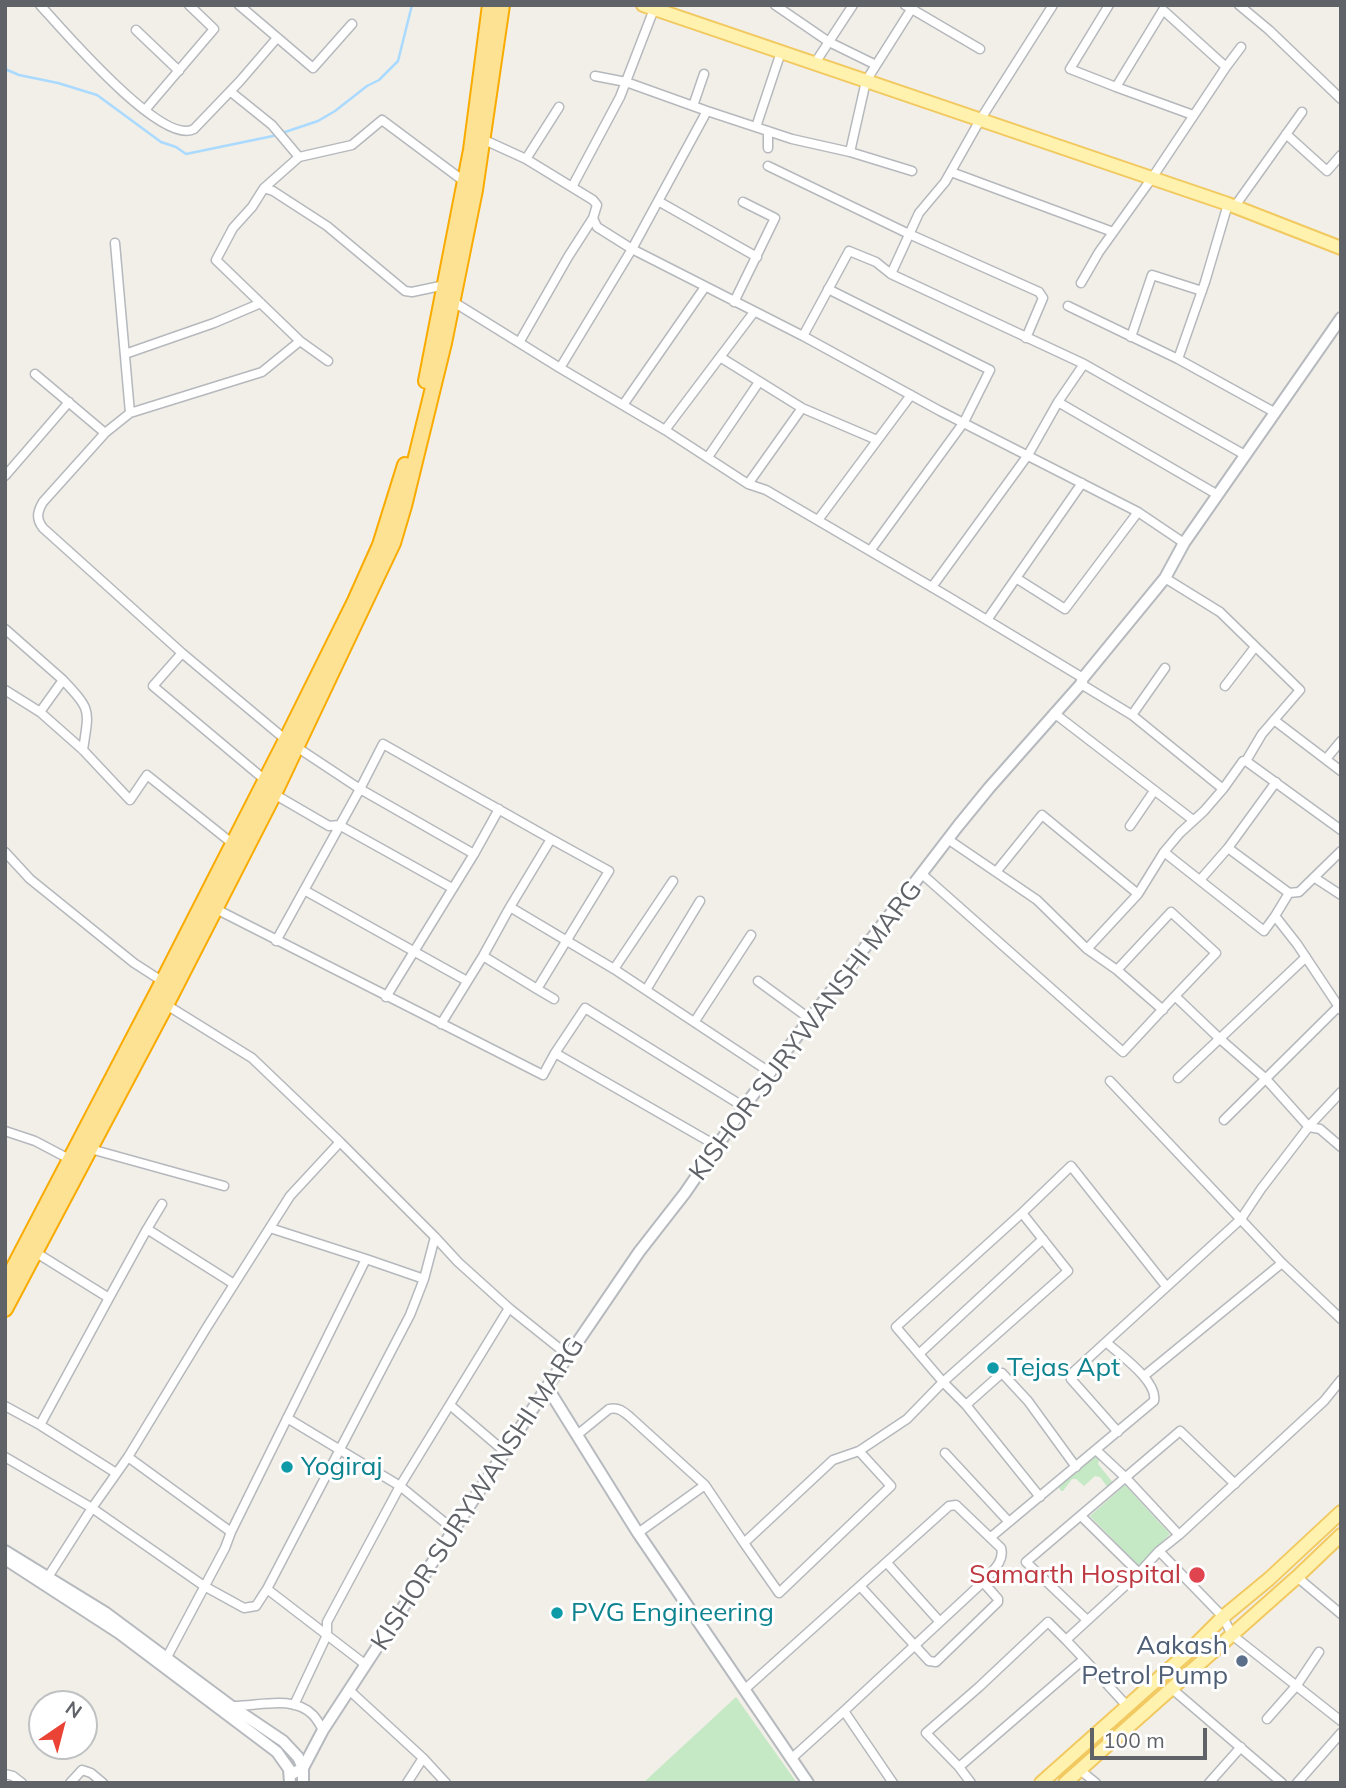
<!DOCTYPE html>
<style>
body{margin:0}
#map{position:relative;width:1346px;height:1788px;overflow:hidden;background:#f1efe8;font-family:Mulish,sans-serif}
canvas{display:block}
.frame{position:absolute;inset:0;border:7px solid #5f6368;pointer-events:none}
.north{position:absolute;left:28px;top:1690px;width:70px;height:70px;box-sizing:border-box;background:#fff;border:2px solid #bfc1c3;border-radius:50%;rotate:35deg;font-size:19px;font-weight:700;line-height:28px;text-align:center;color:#5f6368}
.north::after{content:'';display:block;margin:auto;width:24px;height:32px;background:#ea4335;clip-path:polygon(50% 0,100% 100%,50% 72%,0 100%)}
.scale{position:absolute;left:1090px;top:1728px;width:117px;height:32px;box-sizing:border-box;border:4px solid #5f6368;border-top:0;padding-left:9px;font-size:21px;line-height:24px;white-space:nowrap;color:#5f6368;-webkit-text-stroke:5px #fff;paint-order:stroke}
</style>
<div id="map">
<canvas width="1346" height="1788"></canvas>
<div class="frame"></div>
<div class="north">N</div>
<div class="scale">100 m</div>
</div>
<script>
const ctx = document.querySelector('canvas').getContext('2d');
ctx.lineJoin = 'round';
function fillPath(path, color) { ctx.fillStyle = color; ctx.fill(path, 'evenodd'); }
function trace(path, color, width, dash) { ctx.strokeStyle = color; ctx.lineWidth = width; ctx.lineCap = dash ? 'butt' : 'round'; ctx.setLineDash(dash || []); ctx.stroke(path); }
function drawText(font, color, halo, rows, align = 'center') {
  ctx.font = font + ' Mulish,sans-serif'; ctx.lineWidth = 6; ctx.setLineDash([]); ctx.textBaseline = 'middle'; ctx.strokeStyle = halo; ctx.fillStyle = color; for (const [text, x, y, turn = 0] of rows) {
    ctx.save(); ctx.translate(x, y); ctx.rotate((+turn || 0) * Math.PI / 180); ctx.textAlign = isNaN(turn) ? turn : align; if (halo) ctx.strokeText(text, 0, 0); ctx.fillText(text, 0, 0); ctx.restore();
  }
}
fillPath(new Path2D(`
 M1096,1453L1100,1457L1098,1464L1114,1484L1108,1488L1100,1477L1095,1476L1084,1486L1076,1479H1072L1063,1491H1061L1057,1484Z
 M1125,1485L1170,1534L1139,1566L1090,1516Z
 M736,1697L797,1783H643Z`), '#c5e8c5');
trace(new Path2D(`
 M5,69L19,75L58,83L97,95L161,142L176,147L186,154L273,136L318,121L335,111L367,86L379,80L398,61L412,5`), '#aadaff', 2.5);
const street = new Path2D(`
 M40,5C62,29 162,147 194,129L240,81L277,38
 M239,5L313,68L352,24
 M775,5L829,42L876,65
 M905,5L980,49
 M1109,5L1070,69L1116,87
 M1239,5L1269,30L1341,99
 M136,30L179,71
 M815,63L853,5
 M1226,67L1241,47
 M595,76L626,82L707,111L792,139L850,152L866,81L914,5
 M231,92L272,125L299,157
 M693,106L704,74
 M145,110L214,29L189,5
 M756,127L781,52
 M1286,134L1327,171L1341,155
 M480,138L526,159L593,200L597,205L593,218L597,227L632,249L803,336L940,411L1138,512L1184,543
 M768,148V131
 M850,152L912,171
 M526,159L559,107
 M768,166L909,234L1039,292L1043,298L1026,338
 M951,172L1113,232
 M572,187L620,97L654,9L657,7
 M264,188L299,157L352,145L382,120L465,182
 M658,201L757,257
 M1235,206L1302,112
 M115,243L130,413
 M891,274L919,213L945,182L980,120L1053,5
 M1081,283L1099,252L1152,178L1226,67L1163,10L1116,87L1193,115
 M828,289L990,370L964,422L870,551
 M452,301L560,368L632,249L707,111
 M734,302L775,218L743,202
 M1068,306L1178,359L1274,412
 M803,336L849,251L876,262L891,274L1084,364
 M1131,337L1152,275L1202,291
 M520,341L568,257L593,218
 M125,354L214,323L261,303
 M720,357L802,408L877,440
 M1178,359L1205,282L1228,204
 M328,361L300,341L216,260L233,228L252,207L264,188L273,191L327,226L405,291L412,292L445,285
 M560,368L665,430L748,484L766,490L947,596L1083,678
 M35,374L105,433
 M1058,402L1218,495
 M623,405L705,287
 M665,430L754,312
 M708,457L759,382
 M5,476L69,402
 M1082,483L1016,578L1065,609L1138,512
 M748,484L802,408
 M818,520L911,395
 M932,587L1028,455L1058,402L1084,364L1245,455
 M987,620L1016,578
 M5,629L63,680L40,712L5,690
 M182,653L286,740L360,789L474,854
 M63,680C92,711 89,709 83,750
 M1081,684L1132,715L1223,789
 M1225,686L1255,647
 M40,712L83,750L130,800L147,775L233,844
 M1054,713L1193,820
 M1132,715L1165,668
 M1274,720L1341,771
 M1326,759L1341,741
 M1246,761L1341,830
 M265,780L153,686L182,653L43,528C36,519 37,512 43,502L105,433L130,413L262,372L300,341
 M274,794L329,826L339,825L452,888
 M1130,826L1154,791
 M551,839L609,871L537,989L554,999
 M949,840L1037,900L1087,949L1117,970L1163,1010
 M1228,848L1276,782
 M1341,851L1299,892L1289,893L1275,916L1297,944L1341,1010
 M5,852L30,879L134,963L165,983
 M1164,852L1264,931L1275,916
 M996,872L1042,815L1138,894L1087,949
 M922,874L1123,1052L1175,996L1219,1038L1266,1079L1309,1127L1320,1129L1341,1147
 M1315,878L1341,895
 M1200,880L1228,848L1289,893
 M304,890L467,981
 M1138,894L1164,852L1180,833L1204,811L1223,789L1243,761H1246L1262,734L1300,690L1220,612L1165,578
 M212,907L543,1075L555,1053
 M276,941L360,789L383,744L551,839L510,907L614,969L771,1073
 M483,956L537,989
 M614,969L673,881
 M1117,970L1171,912L1216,953L1175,996
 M758,981L810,1019
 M646,990L700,901
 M386,997L474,854L499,809
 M695,1021L751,935
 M441,1024L483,956L510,907
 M1178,1078L1306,957
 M1110,1081L1282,1263L1341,1319
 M1224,1120L1338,1007
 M5,1131L35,1141L73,1161
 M340,1142L435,1237L458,1262L509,1308
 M717,1146L555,1053L585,1008L744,1107
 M87,1148L224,1186
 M162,1204L147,1229L234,1284
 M1022,1213L896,1327L943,1382L966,1405L1040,1497
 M270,1228L366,1259
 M35,1252L109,1298L40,1425
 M109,1298L147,1229
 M1106,1342L1070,1375L1071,1379L1118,1432
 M920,1353L1043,1239
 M1144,1376L1282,1263
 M450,1405L505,1452
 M966,1405L1002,1373L1028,1401L1076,1467
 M5,1406L40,1425L116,1473
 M287,1418L400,1486L454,1530
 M577,1435L609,1409C618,1407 623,1411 630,1417L705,1485
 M1096,1450L1126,1478L1179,1535
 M859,1451L891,1486L779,1593L744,1543L833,1460L859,1451L907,1419L943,1382L1068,1271L1022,1213L1071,1166L1166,1286
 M945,1453L1009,1522
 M5,1457L92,1508L204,1586L244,1608L256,1606L267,1589
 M128,1457L231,1532
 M1081,1516L1139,1573
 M638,1533L705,1485L744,1543
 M991,1537L1154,1401C1158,1381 1120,1355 1106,1342L1241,1219L1261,1189L1310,1125L1341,1092
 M1159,1551L1223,1617L1232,1635L1341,1721
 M887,1563L940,1622
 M48,1577L92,1508L128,1457L207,1327L290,1196L340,1142L252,1058L165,1004
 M1297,1577L1341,1614
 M860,1586L929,1661L936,1662L998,1602V1599L983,1582
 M1087,1620L1026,1562L1180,1431L1235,1484
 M167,1657L225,1548L231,1532L269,1455L366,1259L424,1279
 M1084,1659L1127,1706
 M366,1665L267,1589L410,1315L424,1279L435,1237
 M1171,1688L1282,1783
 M349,1690L423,1758L446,1783
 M744,1690L949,1506L956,1505L1001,1548C1005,1562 991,1572 983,1582L844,1711L893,1783
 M294,1705L327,1635V1622L400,1486L509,1308L569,1356
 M231,1706C257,1707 292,1694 313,1715C317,1719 320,1725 323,1730
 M1267,1719L1297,1685L1319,1652
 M791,1759L844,1711
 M959,1767L1084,1659L1066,1640L1139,1573L1159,1551L1179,1535L1324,1401L1341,1380
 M1080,1770L1096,1783
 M5,1774L13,1776L22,1783
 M70,1783L82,1770L91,1773L103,1783
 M407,1783L423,1758
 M971,1783L959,1767L926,1733L979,1687L1048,1622L1066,1640
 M1209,1783L1241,1747
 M1297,1783L1341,1733`);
const secondary = new Path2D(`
 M547,1387L638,1533L808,1783
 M5,1551L106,1613L231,1706L283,1741L298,1757L303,1768V1783
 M5,1559L119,1633L277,1752L289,1769L290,1783
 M290,1775L303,1768L323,1730L547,1387L639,1252L685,1193L744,1107L810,1019L958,826L989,788L1081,684L1083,678L1165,578L1184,543L1341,318`);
const primary = new Path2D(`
 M643,5L1228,204L1341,248
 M1041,1783L1186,1654L1223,1617L1269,1579L1341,1512
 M1065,1783L1297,1577L1341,1535`);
const highway = new Path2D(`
 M426,381L471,150L490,5
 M5,1284L159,989L286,740L355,601L380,545L405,465
 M5,1309L166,1005L274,794L393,543L404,506L444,343L475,190L502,5`);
trace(street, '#b5b8bc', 11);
trace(secondary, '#b6babf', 14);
trace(primary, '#f2c960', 16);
trace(highway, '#f9ab00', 18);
trace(street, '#fff', 8);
trace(secondary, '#fff', 10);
trace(primary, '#fff2af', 12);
trace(highway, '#fde293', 14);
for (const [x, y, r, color] of [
 [993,1368,7,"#0f9aa8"],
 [287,1467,7,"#0f9aa8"],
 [1197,1575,9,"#e0444e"],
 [557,1613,7,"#0f9aa8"],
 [1242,1661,7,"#5c6f8a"]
]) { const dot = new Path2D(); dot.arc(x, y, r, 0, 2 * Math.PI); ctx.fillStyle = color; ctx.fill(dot); trace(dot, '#fff', 2.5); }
drawText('26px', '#5f6368', '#fff', [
 ["KISHOR SURYWANSHI MARG",806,1031,-53],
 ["KISHOR SURYWANSHI MARG",478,1494,-57]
]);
drawText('26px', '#0d838f', '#fff', [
 ["Tejas Apt",1007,1368],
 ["Yogiraj",301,1467],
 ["PVG Engineering",571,1613]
], 'left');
drawText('26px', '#be3a42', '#fff', [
 ["Samarth Hospital",1181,1575]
], 'right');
drawText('26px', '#4e5e75', '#fff', [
 ["Aakash",1228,1646],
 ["Petrol Pump",1228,1676]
], 'right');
</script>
